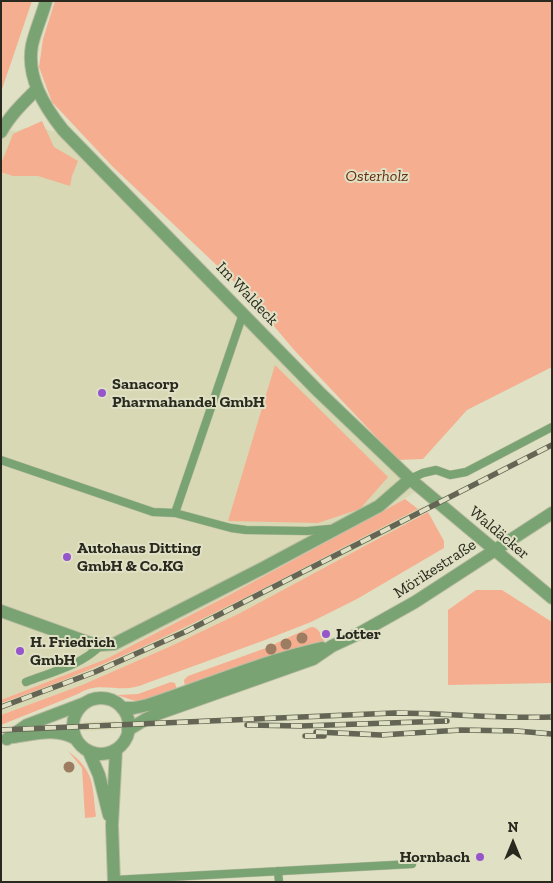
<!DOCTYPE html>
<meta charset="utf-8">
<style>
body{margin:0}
#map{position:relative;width:553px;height:883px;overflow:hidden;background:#e0e1c4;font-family:"Zilla Slab",serif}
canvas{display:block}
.frame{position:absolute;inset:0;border:2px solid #29291f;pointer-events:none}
.north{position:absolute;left:488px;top:818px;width:50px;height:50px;-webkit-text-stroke:4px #e0e1c4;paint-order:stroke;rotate:0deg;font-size:14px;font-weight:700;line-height:20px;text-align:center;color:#29291f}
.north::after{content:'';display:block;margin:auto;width:18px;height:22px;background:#29291f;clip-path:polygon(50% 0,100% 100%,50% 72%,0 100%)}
</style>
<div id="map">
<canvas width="553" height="883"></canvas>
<div class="frame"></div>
<div class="north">N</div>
</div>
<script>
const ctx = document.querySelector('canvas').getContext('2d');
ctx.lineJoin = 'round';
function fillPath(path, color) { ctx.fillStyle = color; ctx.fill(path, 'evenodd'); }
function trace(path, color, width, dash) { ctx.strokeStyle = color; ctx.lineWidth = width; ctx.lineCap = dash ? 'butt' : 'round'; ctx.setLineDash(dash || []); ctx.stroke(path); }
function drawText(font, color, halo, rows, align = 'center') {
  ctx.font = font + ' "Zilla Slab",serif'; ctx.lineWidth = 4; ctx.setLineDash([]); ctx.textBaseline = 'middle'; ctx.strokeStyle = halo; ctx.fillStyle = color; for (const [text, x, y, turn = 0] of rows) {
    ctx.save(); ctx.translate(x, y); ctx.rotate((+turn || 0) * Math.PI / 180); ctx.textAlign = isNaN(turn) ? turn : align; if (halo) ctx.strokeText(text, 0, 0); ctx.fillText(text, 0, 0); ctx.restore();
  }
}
fillPath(new Path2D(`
 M40,127L52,131L63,130L421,488L398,503L231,594L106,659L1,700V130L17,131L24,128Z
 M423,506L428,512L238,614L171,646L82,685L1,715V703L114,660L223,608Z
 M116,721L117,729L84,731L83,728L84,722Z`), '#d8d9b4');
fillPath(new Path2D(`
 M1,1H32L1,92Z
 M55,1H552V367L467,410L423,459L398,460L295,351L246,293L112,166L52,102L39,67L43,39Z
 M42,121L54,147L78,161L72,176L70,186L38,176H13L1,172V164L13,134Z
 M275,365L388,477L360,509L318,523L228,521Z
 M405,499L418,509C282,578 147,654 1,703V700L106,659L231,594Z
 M428,512L444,541V548L357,599L311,622L265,640L139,686C117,693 99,680 78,694L1,725V715L82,685L171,646L238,614Z
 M476,590H502L552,622V683L448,685V610Z
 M311,627C319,627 321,635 324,641L185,687L184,680L188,676L266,648Z
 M171,682L175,683L177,690L138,702L117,695L138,694Z
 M68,751C95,771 92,785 96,816L95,817L85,818L82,768Z`), '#f5ae90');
const service = new Path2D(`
 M1,460L153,512L175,513L231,528L246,530L307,531L329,529
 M410,479L423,473L436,470L450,475L466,472L552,427
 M175,513L243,314
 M26,682C52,672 82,665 101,645
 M278,871L279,882
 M114,880L412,864`);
const minor = new Path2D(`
 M1,132C10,115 24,102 37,89
 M1,611L90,643L101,645L114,644L263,568L379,506L410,479
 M73 726a28 28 0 1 1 56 0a28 28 0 1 1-56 0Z
 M122,708H134L148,705C206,686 262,661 322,648
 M128,730L146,719L160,713L313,659L332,646L358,634L415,602L552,513
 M13,737C34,734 57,727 76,739
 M7,739L27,725L85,703
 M89,752L99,775L109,815
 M114,882L112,825L116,750`);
const tertiary = new Path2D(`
 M46,1C42,16 35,31 32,45C26,77 44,106 63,130L319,392L364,435L410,479L552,598`);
trace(service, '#bbbca3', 9);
trace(minor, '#bbbca3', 14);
trace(tertiary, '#bbbca3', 14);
trace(service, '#79a373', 8);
trace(minor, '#79a373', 12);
trace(tertiary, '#79a373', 12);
const rail = new Path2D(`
 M1,707L95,672L187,631L552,445
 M247,725L301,726L447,721
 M1,730L394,713C447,713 499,719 552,717
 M316,732L381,735L461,730L517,731L552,734
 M305,736H324`);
trace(rail, '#646554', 5.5);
trace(rail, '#e0e1c4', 4, [11]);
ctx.fillStyle = '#9d7d61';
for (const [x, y] of [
 [302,638],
 [286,644],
 [271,649],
 [69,767]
]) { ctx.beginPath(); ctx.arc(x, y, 5.5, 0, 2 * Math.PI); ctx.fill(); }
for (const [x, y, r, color] of [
 [102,393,5,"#9555cb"],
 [67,557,5,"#9555cb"],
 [326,634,5,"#9555cb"],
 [20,651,5,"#9555cb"],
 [480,857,5,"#9555cb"]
]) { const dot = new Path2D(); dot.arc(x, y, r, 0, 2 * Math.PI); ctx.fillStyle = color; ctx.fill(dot); trace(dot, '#e0e1c4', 2); }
drawText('italic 16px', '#662c10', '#e0e1c4', [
 ["Osterholz",377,176]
]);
drawText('16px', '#29291f', '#e0e1c4', [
 ["Im Waldeck",247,294,46],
 ["Waldäcker",499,533,40],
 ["Mörikestraße",435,569,-33]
]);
drawText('bold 16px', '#29291f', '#e0e1c4', [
 ["Sanacorp",112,384],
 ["Pharmahandel GmbH",112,402],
 ["Autohaus Ditting",77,548],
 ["GmbH & Co.KG",77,566],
 ["Lotter",336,634],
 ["H. Friedrich",30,642],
 ["GmbH",30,660],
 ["Hornbach",470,857,"right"]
], 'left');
</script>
